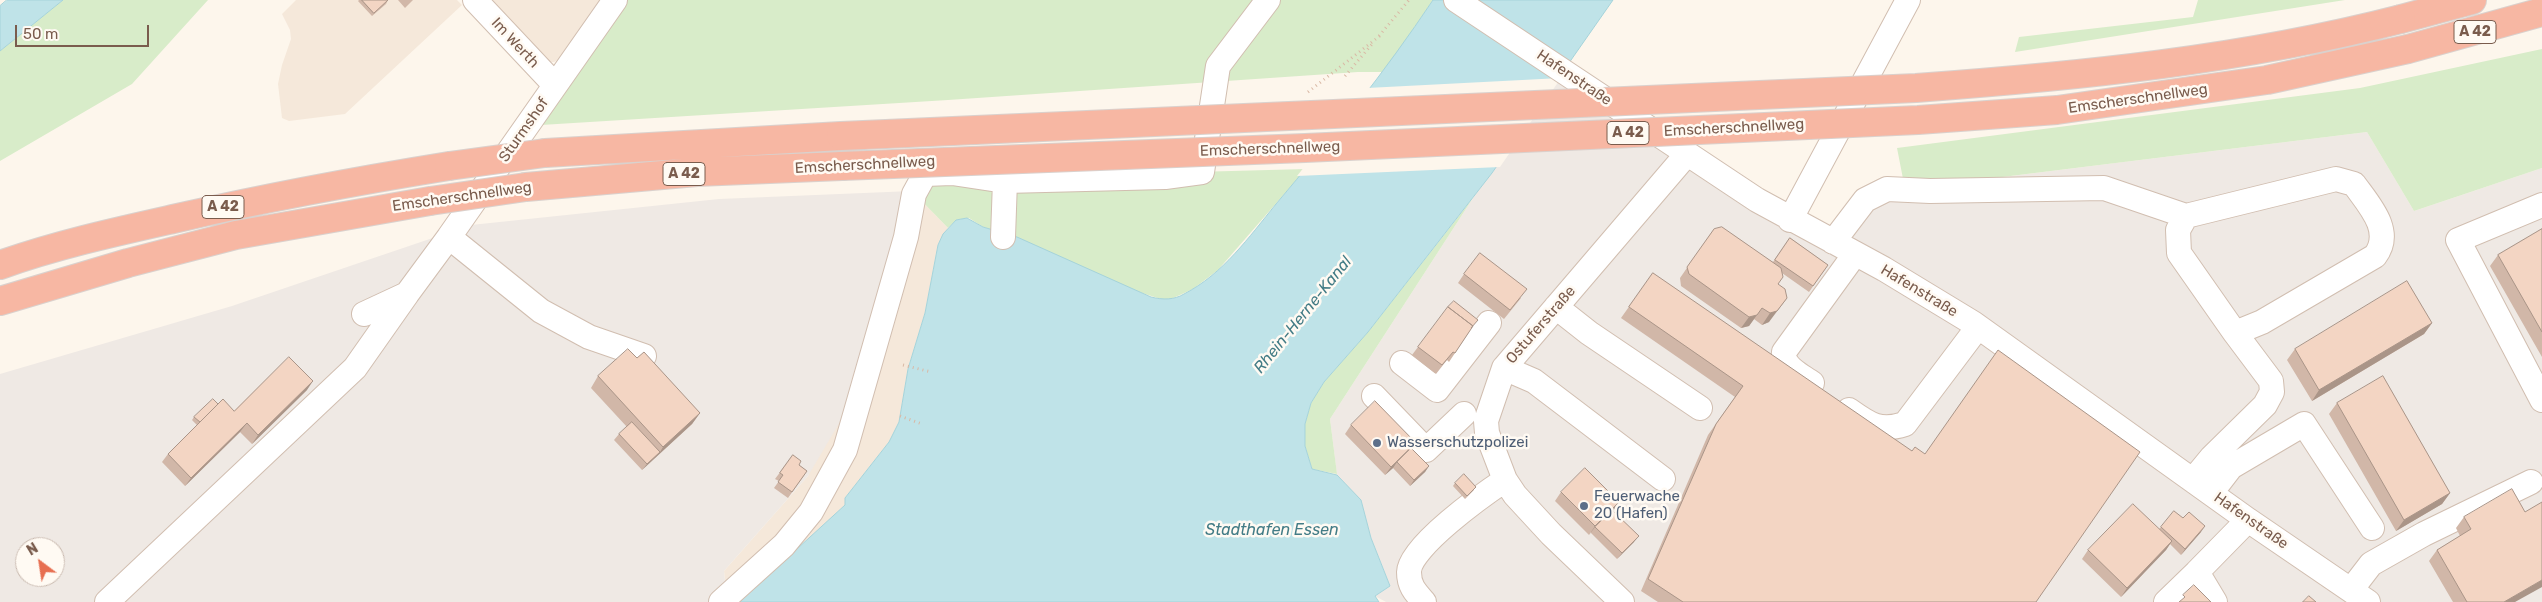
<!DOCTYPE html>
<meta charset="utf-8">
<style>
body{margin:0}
#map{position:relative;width:2542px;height:602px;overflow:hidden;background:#fdf6ec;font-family:Rubik,sans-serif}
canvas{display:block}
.north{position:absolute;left:15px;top:537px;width:50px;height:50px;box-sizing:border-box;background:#fffaf3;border:1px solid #cabbb1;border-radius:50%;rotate:329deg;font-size:14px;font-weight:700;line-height:20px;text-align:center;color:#7a5c4d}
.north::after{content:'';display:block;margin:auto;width:18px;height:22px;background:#e76f51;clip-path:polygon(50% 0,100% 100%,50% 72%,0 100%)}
.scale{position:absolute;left:15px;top:25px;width:134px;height:22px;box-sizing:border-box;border:2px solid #7a5c4d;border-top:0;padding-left:6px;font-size:15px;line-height:18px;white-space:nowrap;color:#7a5c4d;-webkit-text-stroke:4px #fffaf3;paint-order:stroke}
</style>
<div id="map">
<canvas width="2542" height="602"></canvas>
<div class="north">N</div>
<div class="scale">50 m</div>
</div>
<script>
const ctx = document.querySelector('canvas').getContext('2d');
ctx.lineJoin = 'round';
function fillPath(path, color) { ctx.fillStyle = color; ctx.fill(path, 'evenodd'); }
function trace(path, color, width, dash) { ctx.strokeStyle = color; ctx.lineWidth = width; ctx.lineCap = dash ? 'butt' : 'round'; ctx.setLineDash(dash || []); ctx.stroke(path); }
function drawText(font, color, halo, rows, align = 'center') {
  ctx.font = font + ' Rubik,sans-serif'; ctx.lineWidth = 5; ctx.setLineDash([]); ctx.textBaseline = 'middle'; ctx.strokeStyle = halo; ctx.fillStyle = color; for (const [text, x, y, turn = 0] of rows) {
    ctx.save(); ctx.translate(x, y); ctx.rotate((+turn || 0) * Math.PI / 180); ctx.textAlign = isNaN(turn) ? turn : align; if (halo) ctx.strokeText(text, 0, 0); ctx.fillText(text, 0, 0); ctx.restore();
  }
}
fillPath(new Path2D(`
 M296,0H457L462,5L345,114L289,121L282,118L278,84L282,65L291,39L290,30L282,14Z
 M485,0H602L560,59L554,62H548Z
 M912,191L948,228L938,245L925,313L908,369L899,422L889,442L845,498V505L739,602H727L724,571L808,476Z`), '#f5e8da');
fillPath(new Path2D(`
 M1560,76L1826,232L1858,189H1905L2367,132L2414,211L2542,168V602H1386L1375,596L1390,586L1371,538L1361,501L1337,475L1330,419L1473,198Z
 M912,191L854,398L808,476L724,571L727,602H0V374L232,306L471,225L719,199ZM25,547H55V577H25Z`), '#efe9e4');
fillPath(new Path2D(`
 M63,0H208L132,84L0,161V51Z
 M625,0H1433L1394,58L1382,72H1358L948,100L541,125Z
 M2198,0H2345L2015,52L2019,37L2193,17Z
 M2542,49V168L2414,211L2367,132L1905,189L1897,148L2360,88Z
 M1306,169L1218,270L1193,289L1171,299H1161L1132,290L1015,237L983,227L969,218L956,220L948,228L912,191L933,179Z
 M1473,198L1330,419L1337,474L1312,469L1305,446V424L1311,403L1324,382L1368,332Z`), '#d8ecc9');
const water = new Path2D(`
 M7,0H63L0,51V6Z
 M1433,0H1613L1492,173L1368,332L1324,382L1311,403L1305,424V446L1312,469L1337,475L1361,500L1371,538L1390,586L1375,596L1379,602H739L845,505V498L889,442L899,422L908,369L925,313L938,245L943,234L956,220L967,218L983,227L1017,237L1151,297C1163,300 1174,300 1184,294C1223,274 1249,237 1276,204C1331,139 1385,72 1433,0Z`);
fillPath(water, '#bfe3e8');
trace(water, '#a5d3da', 1);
fillPath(new Path2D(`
 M1561,78L1500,167L1297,176L1367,88Z`), '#fdf6ec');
const minor = new Path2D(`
 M475,0L555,85
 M1456,0L1757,200L1884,269L1973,323L2248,520L2368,602
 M2542,205L2458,240L2542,400
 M1790,220L1908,0
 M449,237L541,311L589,337L644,356
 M1003,237L1005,181
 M1833,242L1865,200L1887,189L1930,191L2104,188L2186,216
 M1556,307L1589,333L1700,408
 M364,314L407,294L449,237L615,0
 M1402,363L1437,390L1489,323
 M1504,368L1534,381L1663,479
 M1812,383C1801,375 1782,367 1784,352L1855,254
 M1374,396L1426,450L1464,414
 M1849,410C1870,425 1880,432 1905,424L1978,327
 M2193,480L2212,457L2265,405L2272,392L2271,381L2235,333L2262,322L2375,256C2394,231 2369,205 2354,184L2336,179L2186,216L2178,230L2179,253L2235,333
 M2211,493L2231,467L2304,424L2372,528
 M2351,590L2371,564L2424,534L2531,482
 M107,602L355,368L407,294
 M721,602L784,545L811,512L845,450L906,237L914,194L925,174L952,173L1005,181L1165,177L1202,172L1218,66L1268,0
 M1424,602C1415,592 1409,586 1409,572C1409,547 1484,494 1505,480
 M1622,602L1551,534L1515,495L1505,480L1487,433L1486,421L1504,368L1687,154
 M2166,602L2197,572
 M2215,602L2197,572L2248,520`);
const highway = new Path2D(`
 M2401,19L2472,0
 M2408,49L2542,12
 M545,153L841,136
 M526,187L697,172L842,166
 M0,265C56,245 115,232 173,219C265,198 356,181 449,166
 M0,301L128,263L236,235L430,201`);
trace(minor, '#d1beb0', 26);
trace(highway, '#dad1cd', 30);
trace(new Path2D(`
 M1379,36L1409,0
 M1345,76L1373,43
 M1308,92L1381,35
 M903,365L931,372
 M900,416L922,424`), '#d9b8a5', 3, [1, 4]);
trace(minor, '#fff', 24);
trace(highway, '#f7b7a3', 28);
const highwayBridge = new Path2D(`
 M841,136L1916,88C2079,76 2242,60 2401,19
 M449,166L545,153
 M842,166L1305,148L1918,120L2057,110L2267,80L2408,49
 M430,201L526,187`);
trace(highwayBridge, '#dad1cd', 30, []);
trace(highwayBridge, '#f7b7a3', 28);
fillPath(new Path2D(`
 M359,0H388L386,4L372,16L358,1Z
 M398,0H413L405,8Z
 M1714,229L1773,262L1790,238L1828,265L1809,292L1782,273L1778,284L1769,322L1762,325L1754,319L1749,326L1741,328L1681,286L1680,278Z
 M2542,229V357L2490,266L2498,255Z
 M1653,273L2036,602H1658L1641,591L1708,435L1735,397L1621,318Z
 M1464,274L1521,298L1504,319L1458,283Z
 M2432,323L2424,334L2312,401L2287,360L2295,349Z
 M1469,332L1449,362L1447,360L1436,374L1412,355L1418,347Z
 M637,358L700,413L692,424L642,470L614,440L619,434L627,427L591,388L598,376Z
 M307,390L252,444L240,432L185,486L162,462L168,454L197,425L192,420L194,417L218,404L234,411Z
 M2337,403L2450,493L2442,504L2396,531L2329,414Z
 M1351,425L1412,449L1429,466L1425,472L1410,486L1393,468L1385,475L1345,434Z
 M793,455L799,465L807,471L788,498L774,488L779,481L775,479Z
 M1455,483L1474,490L1465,499L1453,486Z
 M1561,492L1619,502L1613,511L1634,542L1617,559L1591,533V532L1589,535L1555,501Z
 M2464,517L2515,602H2453L2429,561L2437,550L2460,536L2456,528Z
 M2183,518L2201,532L2181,555L2170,544L2166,550L2121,597L2082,559L2088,550L2159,529L2161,527Z`), '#d1b7a8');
fillPath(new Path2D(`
 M1787,298L1769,322L1762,325L1770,313Z
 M1757,315L1749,326L1741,328L1749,317Z
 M2432,323L2424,334L2312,401L2319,390Z
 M313,381L307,390L252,444L258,435Z
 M700,413L692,424L642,470L647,464L660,452L663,447Z
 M247,423L240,432L185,486L191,478Z
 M1416,443L1410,452L1397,462L1393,468L1385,475L1391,467Z
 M1429,466L1425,472L1410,486L1414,480Z
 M2450,493L2442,504L2396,531L2404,520Z
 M1619,502L1613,511L1595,527L1589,535L1595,526Z
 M2205,526L2201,532L2181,555L2185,549Z
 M1639,536L1634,542L1617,559L1622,553Z
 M2172,541L2166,550L2121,597L2127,588Z
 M2542,580V587L2515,602H2504Z`), '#aa9588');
const building = new Path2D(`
 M362,0H388L374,13Z
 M1722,227L1781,268L1783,277L1778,284L1785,289L1787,298L1777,311L1770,313L1762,308L1757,315L1749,317L1689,274L1687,267L1714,229Z
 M2542,229V332L2498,255Z
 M1790,238L1828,265L1813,286L1775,260Z
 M1480,253L1527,289L1510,310L1464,274Z
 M1653,273L1912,451L1915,447L1925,454L1998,350L2140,452L2036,602H1683L1648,579L1716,424L1743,386L1629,307Z
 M2407,281L2432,323L2319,390L2295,349Z
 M1454,301L1478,320L1471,328L1473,326L1448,307Z
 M1448,307L1473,326L1455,353L1453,352L1442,365L1418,347Z
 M628,349L637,358L644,352L700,413L663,447L598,376Z
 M289,357L313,381L258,435L247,423L191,478L168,454L223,399L234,411Z
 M2383,376L2450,493L2404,520L2337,403Z
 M213,399L218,404L200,422L194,417Z
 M1375,401L1416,443L1391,467L1351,425Z
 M632,422L660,452L647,464L619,434Z
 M1411,448L1429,466L1414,480L1397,462Z
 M793,455L801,461L799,465L807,471L792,492L778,482L783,475L780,473Z
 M1585,468L1619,502L1595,526L1561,492Z
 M1464,474L1476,487L1467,496L1455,483Z
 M2512,489L2525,512L2542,502V580L2504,602H2467L2437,550L2471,529L2464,517Z
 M2133,504L2172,541L2127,588L2088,550Z
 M1612,510L1639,536L1622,553L1595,527Z
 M2174,511L2183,518L2189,512L2205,526L2185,549L2161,527Z
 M2194,585L2211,602H2179L2185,597L2183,595Z
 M2309,596L2316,602H2303Z`);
fillPath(building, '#f3d5c3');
trace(building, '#aa9588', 1);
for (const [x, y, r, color] of [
 [1377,443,5,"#5c6f8a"],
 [1584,506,5,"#5c6f8a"]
]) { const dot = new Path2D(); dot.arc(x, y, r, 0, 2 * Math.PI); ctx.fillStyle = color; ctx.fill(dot); trace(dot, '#fffaf3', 2); }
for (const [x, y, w] of [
 [2475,32,42],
 [1628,133,42],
 [684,174,42],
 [223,207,42]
]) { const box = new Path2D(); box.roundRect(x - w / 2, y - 11.5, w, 23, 4); ctx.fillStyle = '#fffaf3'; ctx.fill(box); trace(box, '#7a5c4d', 1); }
drawText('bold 14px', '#7a5c4d', null, [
 ["A 42",2475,32],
 ["A 42",1628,133],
 ["A 42",684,174],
 ["A 42",223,207]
]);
drawText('15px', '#7a5c4d', '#fffaf3', [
 ["Im Werth",515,43,47],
 ["Hafenstraße",1574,78,34],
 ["Emscherschnellweg",2138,99,-8],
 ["Emscherschnellweg",1734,128,-3],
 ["Sturmshof",524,130,-55],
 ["Emscherschnellweg",1270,149,-2],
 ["Emscherschnellweg",865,165,-3],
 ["Emscherschnellweg",462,197,-8],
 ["Hafenstraße",1919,291,31],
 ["Ostuferstraße",1541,325,-49],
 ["Hafenstraße",2251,521,35]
]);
drawText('15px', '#4e5e75', '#fffaf3', [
 ["Wasserschutzpolizei",1387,443],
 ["Feuerwache",1594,497],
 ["20 (Hafen)",1594,514]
], 'left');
drawText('italic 16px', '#437c86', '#fffaf3', [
 ["Rhein-Herne-Kanal",1303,315,-51],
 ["Stadthafen Essen",1272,530]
]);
</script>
